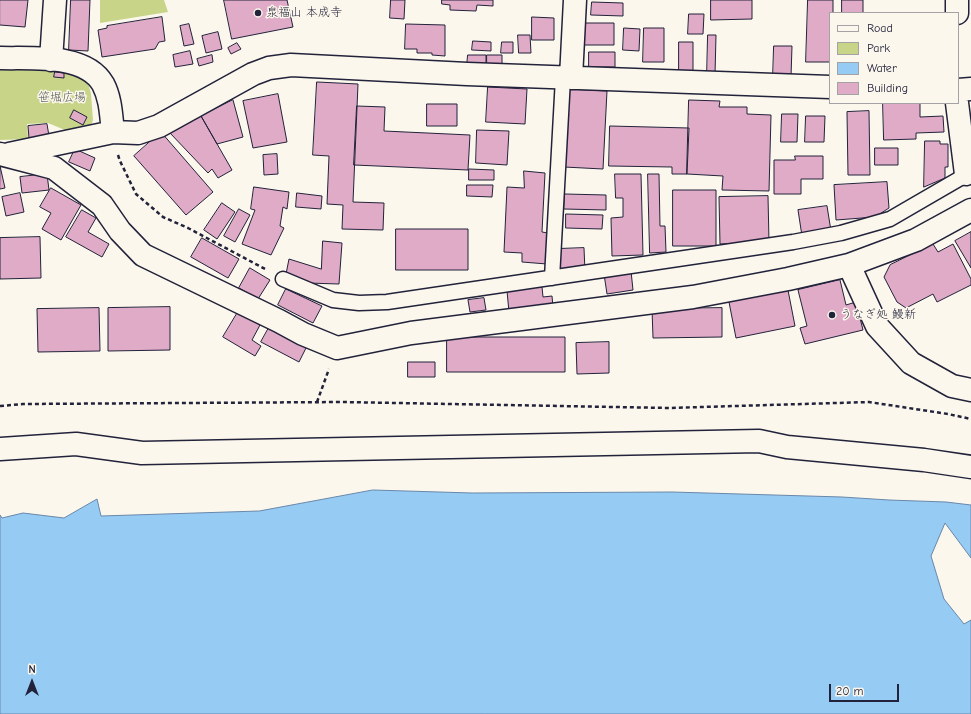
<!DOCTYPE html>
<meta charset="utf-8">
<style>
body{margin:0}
#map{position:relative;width:971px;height:714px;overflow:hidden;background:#fbf7ec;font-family:"Comic Neue",sans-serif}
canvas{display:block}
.legend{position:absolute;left:829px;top:12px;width:130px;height:92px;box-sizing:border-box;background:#fbf7ec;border:1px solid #a4a2a5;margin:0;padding:5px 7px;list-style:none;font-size:12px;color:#22223b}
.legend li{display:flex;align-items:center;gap:8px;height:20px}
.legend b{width:20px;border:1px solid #a4a2a5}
.north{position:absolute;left:12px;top:662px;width:40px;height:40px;-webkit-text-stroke:3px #fbf7ec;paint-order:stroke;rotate:0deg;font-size:11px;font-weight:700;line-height:16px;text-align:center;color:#22223b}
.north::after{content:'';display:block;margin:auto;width:14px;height:18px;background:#22223b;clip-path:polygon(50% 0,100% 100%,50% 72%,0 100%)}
.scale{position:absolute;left:829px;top:684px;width:70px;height:18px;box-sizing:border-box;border:2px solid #22223b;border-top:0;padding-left:5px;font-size:12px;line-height:14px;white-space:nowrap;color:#22223b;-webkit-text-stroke:3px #fbf7ec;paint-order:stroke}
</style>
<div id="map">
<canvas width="971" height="714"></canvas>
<ul class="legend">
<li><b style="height:5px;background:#fbf7ec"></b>Road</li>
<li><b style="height:11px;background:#c8d589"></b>Park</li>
<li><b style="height:11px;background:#96cbf4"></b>Water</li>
<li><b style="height:11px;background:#dfabc7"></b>Building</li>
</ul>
<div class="north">N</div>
<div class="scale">20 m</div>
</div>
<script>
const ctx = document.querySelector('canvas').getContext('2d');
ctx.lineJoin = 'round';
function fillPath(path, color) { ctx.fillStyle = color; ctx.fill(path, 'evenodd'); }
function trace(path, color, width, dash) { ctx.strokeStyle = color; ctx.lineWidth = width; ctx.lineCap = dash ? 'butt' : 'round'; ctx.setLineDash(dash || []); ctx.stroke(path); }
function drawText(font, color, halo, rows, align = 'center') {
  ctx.font = font + ' "Comic Neue","Klee One",sans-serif'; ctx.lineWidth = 3; ctx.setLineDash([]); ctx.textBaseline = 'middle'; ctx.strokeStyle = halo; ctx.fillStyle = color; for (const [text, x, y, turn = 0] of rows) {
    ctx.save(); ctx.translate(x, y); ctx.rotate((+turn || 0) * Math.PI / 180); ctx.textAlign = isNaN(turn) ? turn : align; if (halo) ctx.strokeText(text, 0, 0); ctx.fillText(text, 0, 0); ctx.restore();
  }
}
fillPath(new Path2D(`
 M100,0H164L168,12L100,23Z
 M0,69L67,71L83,79L89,86L91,94L93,120L91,126L77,135L48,123L27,124L28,139L0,140Z`), '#c8d589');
const water = new Path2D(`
 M373,490L472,493L672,492L842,497L889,500L946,502L971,505V558L945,523L931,556L944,599L964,624L971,620V714H0V515L2,518L23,513L64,518L97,499L101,516L259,511Z`);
fillPath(water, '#96cbf4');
trace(water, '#6887aa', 1);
const building = new Path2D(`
 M0,0H28L25,27L0,25Z
 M71,0H90L88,51L69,50Z
 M224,0H287L293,27L232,39Z
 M391,0H405L404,19L390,18Z
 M442,0H493V6L477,5L476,11L450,10V5L442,4Z
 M711,0H752V19L711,20Z
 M808,0H833V13H830V62H806Z
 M842,0H863V13H842Z
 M592,2L623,3V16L591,15Z
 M689,14H704L703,34H688Z
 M162,17L165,41L159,42L155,49L102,57L98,30L107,28V26Z
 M532,17L554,18V40H532Z
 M576,23H614V45H576Z
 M189,24L194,44L184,46L180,26Z
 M406,24L445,25V56L432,55V53H417V49H405Z
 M624,28L640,29L639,51L623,50Z
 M644,28H664V62H643Z
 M218,32L222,49L206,53L202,36Z
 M518,35H530L531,53H519Z
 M708,35H716L715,75H707Z
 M473,41L491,42V51L472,50Z
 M502,42H513V53H501Z
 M679,42H693V73H679Z
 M237,43L241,49L231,54L228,48Z
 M774,46H792L791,77H773Z
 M190,51L193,64L175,67L173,55Z
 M589,52H615V67H589Z
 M212,55L213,62L199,66L197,59Z
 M468,55H486V67L467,66Z
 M487,55H502V70H487Z
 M55,72L64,73V78L54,77Z
 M317,82L358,84L353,202L384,203L383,230L342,229L343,205L327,204L329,156L313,155Z
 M488,87L527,89L525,124L486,122Z
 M568,89L607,91L603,169L564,167Z
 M278,94L287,142L253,148L243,101Z
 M233,100L243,137L217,144L201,116Z
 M689,100L720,101L719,107H747V114L771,115L769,191L722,190L723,176L687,174Z
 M883,103H920V117L943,116L944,132L916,133V139L884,140Z
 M427,104H457V126H427Z
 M357,106L385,107L384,131L470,135L468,170L354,165Z
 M74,110L87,117L83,125L70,118Z
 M869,111L870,175H848L847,112Z
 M782,114H798L797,142H781Z
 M201,116L232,170L218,178L212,169L208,173L170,133Z
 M806,116H825L824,142H805Z
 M47,124L49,136L29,138L28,126Z
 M610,126L689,128L687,174H672V167L609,166Z
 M477,130L509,131L507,165L476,163Z
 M161,132L213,192L186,215L134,156Z
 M925,141H940V144H948V167H945V178L924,187Z
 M875,148H898V165H875Z
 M75,149L95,158L90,171L69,162Z
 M277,154L278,174L264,175L263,155Z
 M795,156H823V179H801V194H774V160H795Z
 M0,166L5,188L0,189Z
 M469,169L494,170V180H469Z
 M524,171L545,173L542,232L548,233L547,264L522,262V253L504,252L507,187L524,188Z
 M47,174L49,190L22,193L20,177Z
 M615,174H641L643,255L612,256L611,218L623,217V198H616Z
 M648,174H659L660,226H665L666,252L650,253Z
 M887,182L889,208L875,217L836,220L834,185Z
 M467,185H493L492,197L467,196Z
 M254,187L289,192L287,209L283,207L280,226L284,228L271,255L242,244L255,210L251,209Z
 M51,188L81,205L61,240L42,229L51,213L40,207Z
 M673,190H716V246H673Z
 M20,193L24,212L6,216L2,197Z
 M297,193L322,196L321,209L296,207Z
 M565,194L606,195V210L564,209Z
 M768,196L769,242L720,244L719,197Z
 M222,203L235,212L217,239L204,230Z
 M827,206L831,231L802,236L798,210Z
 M239,209L250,215L235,242L224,236Z
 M82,210L96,218L88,232L109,244L102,257L66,237Z
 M566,214L603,215L602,229L566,228Z
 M396,229H468V270H396Z
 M971,232V268L955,241Z
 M40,237L41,278L0,279V238Z
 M202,238L239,259L228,278L191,257Z
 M323,241L342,243L339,284L307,283L286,274L289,259L321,269Z
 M933,244L938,252L953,244L971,279V285L937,302L933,294L906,308L897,302L884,277L890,265Z
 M584,248L585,271H558L557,249Z
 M250,268L270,280L258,299L239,288Z
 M631,271L633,290L607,294L604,274Z
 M840,280L846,305L856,302L863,330L805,344L800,328L807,326L798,290Z
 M787,285L795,326L736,338L728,297Z
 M542,287L543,297L552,296L553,307L509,312L507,291Z
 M286,289L322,306L313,323L278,305Z
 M484,298L486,310L470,312L468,300Z
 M170,307V350L108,351V308Z
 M99,308L100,351L38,352L37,309Z
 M722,308V337L653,338L652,309Z
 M238,312L260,325L252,340L261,346L255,356L223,337Z
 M271,324L308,344L299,362L261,342Z
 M447,337H565V372H447Z
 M609,342V373L577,374L576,343Z
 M408,362H435V377H408Z`);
fillPath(building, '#dfabc7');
trace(building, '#22223b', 1);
const lane = new Path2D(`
 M552,278L563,78
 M283,279L333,300L359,303L387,302L793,242L841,233L890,219L971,172`);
const street = new Path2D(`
 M957,0V13
 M0,58C31,59 85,53 103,84C111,99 111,116 113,132L138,133L159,126L253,74L269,68L291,65L467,74L830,87
 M51,60L55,0
 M571,78L575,0
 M958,90L971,89
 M957,103L966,174
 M0,154L54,168L102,205L120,231L143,255L279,321L303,334L337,348L411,333L693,297L788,279L849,265L916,240L971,210
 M9,154L113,132
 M849,265L877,326L911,363L952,386L971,390
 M0,449L76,444L142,453L759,441L787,447L924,460L971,467`);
trace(lane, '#22223b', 17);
trace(street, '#22223b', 25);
trace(new Path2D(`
 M118,155L120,161L136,194L163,217L188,228L267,270
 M317,402L329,369
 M0,406L23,404L342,402L669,408L869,402L948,414L971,419`), '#22223b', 2.5, [4, 3]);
trace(lane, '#fbf7ec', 14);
trace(street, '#fbf7ec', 22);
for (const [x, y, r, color] of [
 [258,13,4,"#22223b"],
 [832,315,4,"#22223b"]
]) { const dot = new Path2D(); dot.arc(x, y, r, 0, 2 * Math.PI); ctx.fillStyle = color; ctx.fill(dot); trace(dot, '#fbf7ec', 1.5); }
drawText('12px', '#22223b', '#fbf7ec', [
 ["泉福山 本成寺",266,13],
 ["うなぎ処 鰻新",840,315]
], 'left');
drawText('12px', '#545852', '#fbf7ec', [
 ["笹堀広場",62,98]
]);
</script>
